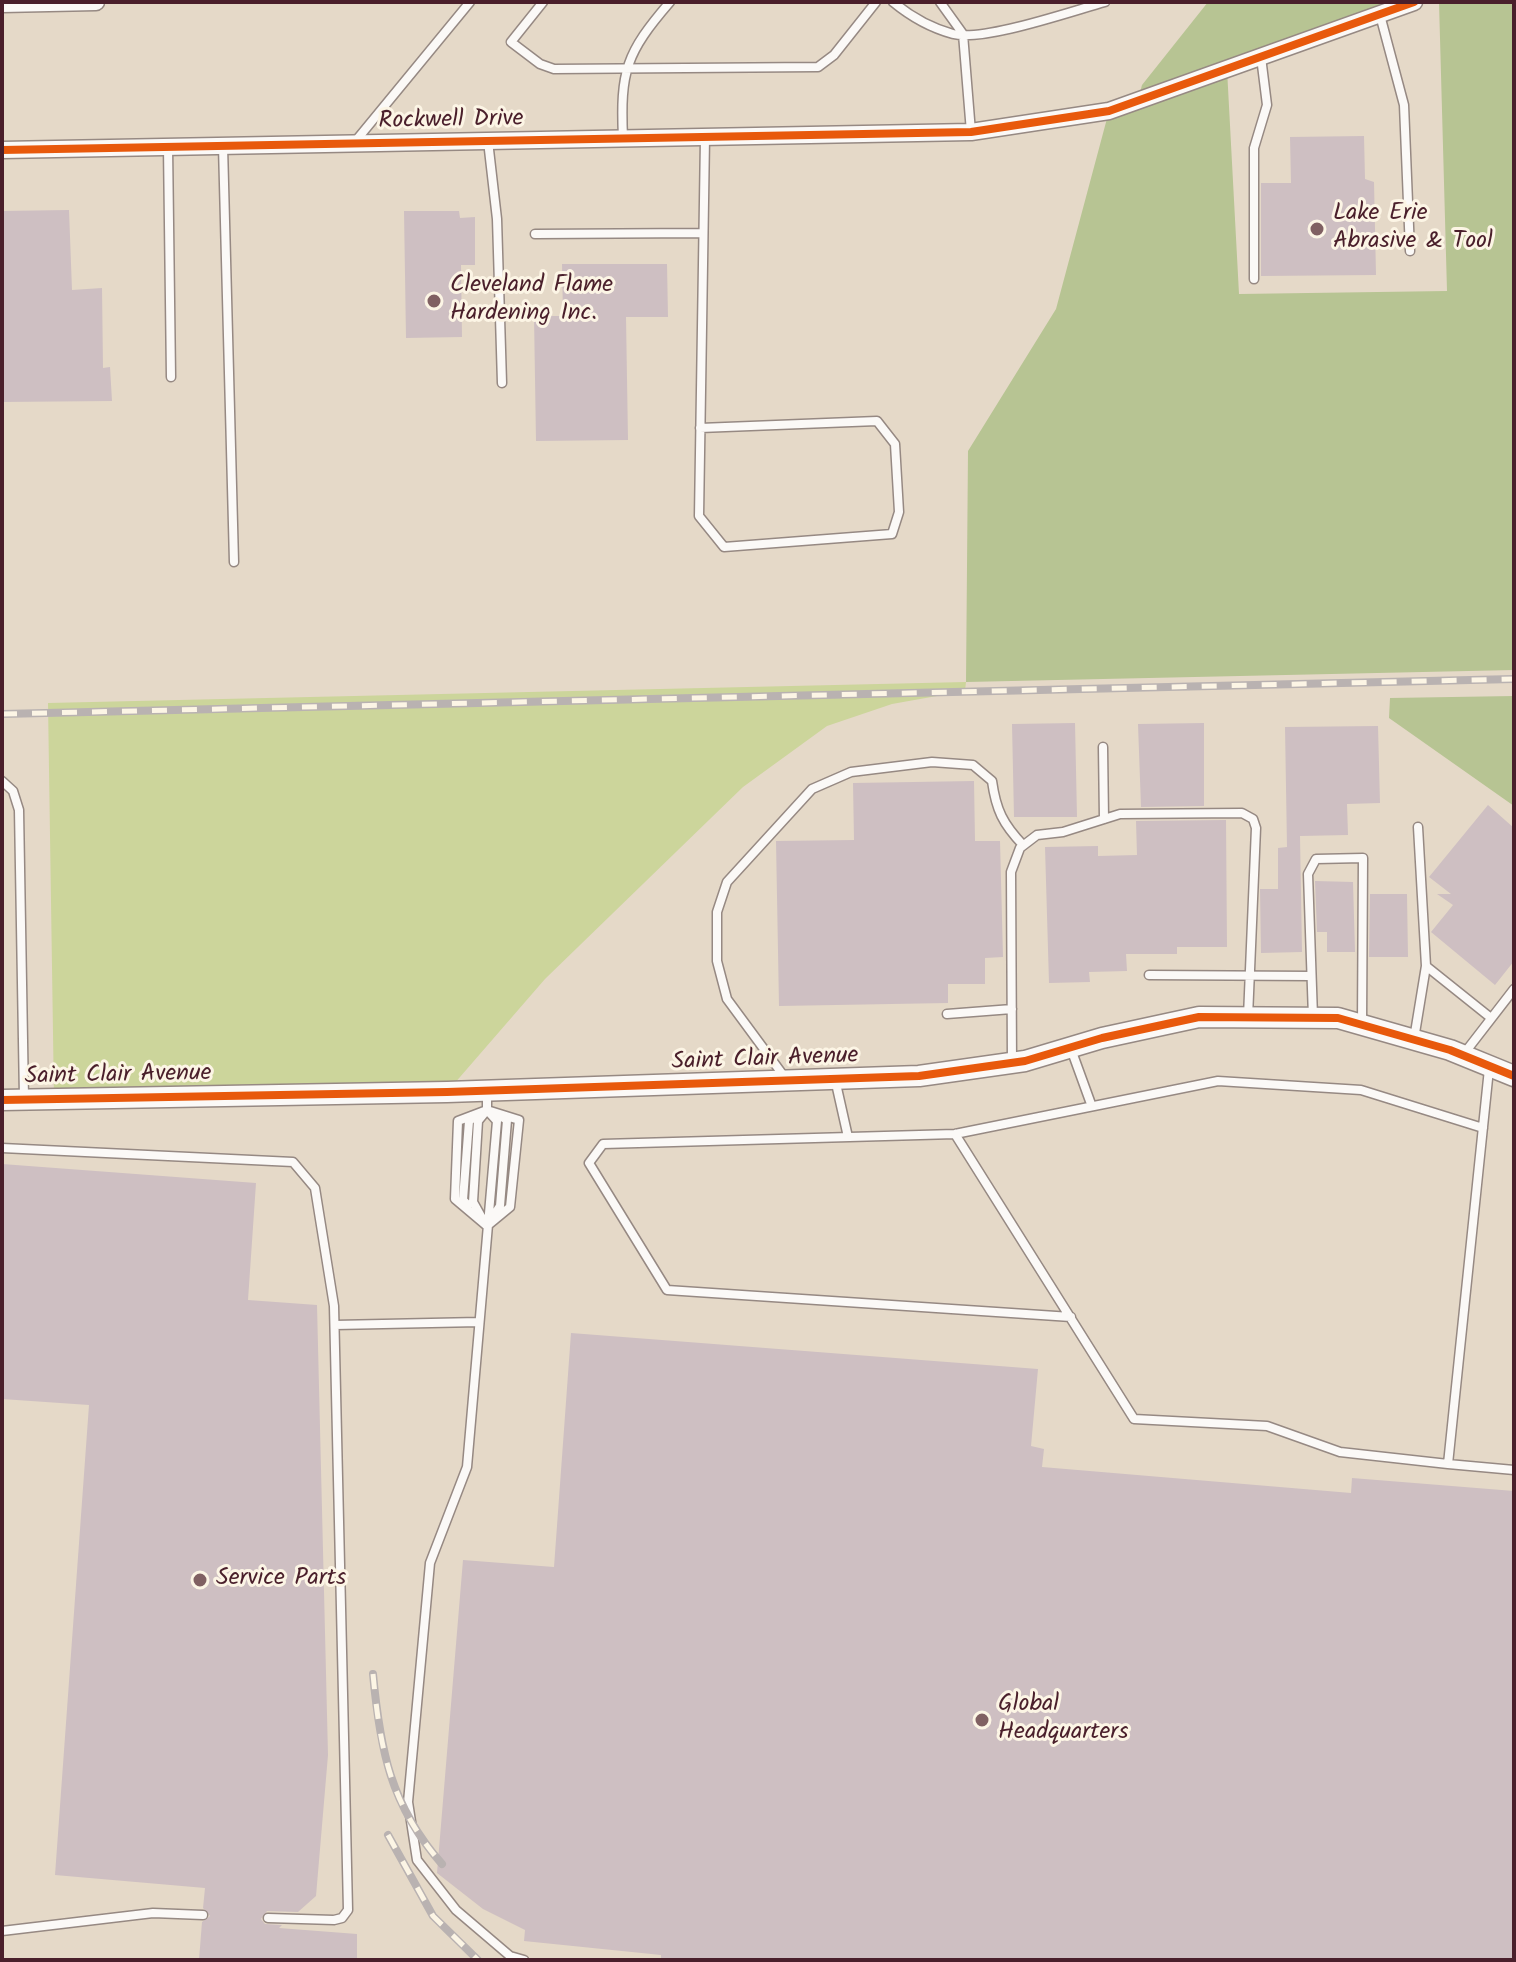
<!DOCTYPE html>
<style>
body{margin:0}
#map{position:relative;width:1516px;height:1962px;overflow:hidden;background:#e5d9c8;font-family:Kalam,sans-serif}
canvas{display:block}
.frame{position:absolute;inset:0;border:4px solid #4a1f2b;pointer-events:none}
</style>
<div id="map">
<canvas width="1516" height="1962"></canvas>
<div class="frame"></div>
</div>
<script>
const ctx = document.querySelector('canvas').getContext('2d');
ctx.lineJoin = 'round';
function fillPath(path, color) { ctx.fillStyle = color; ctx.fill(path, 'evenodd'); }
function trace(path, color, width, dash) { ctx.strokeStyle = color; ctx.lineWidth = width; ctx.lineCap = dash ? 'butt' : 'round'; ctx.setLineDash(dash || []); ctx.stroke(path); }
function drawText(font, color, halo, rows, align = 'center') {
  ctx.font = font + ' Kalam,sans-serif'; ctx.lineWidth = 6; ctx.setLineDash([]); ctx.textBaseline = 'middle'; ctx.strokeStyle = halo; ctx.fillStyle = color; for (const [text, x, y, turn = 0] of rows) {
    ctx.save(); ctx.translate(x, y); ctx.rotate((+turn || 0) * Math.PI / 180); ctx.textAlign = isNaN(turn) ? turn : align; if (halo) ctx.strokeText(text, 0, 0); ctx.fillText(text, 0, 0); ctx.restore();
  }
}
fillPath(new Path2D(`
 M966,682L965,691L892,704L827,726L743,787L545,979L447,1092L54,1099L48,703Z`), '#ccd59b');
fillPath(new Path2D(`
 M1208,2H1414L1227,69L1239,294L1447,291L1439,2H1514V670L966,682L968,451L1056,309L1109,111L1138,100L1142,85Z
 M1514,696V806L1389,718L1390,698Z`), '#b7c493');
fillPath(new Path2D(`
 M1364,136L1365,179L1374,182L1376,275L1261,276V183H1291L1290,137Z
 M69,210L72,290L102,288L103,368L110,367L112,401L2,402V211Z
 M404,211H459L460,218L475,217V265H461L462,337L406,338Z
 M562,264H667L668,317H626L628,440L536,441L534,316H563Z
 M1075,723L1077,817H1014L1012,724Z
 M1204,723V806L1141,807L1138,724Z
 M1378,726L1380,803L1347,804L1348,835L1300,836L1302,952L1261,953L1260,889H1278V848L1287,847L1285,727Z
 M974,781L975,841H1000L1003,957L985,958V984H948V1003L779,1006L776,841L854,840L853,783Z
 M1488,805L1514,828V961L1495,985L1431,932L1453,905L1437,894H1451L1429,877Z
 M1226,820L1227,947H1177V954H1126L1127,971L1089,972L1090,982L1049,983L1045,847L1098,846V856L1137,855L1136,821Z
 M1315,881L1353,882L1355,952H1327V932H1317Z
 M1370,894H1407L1408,957H1369Z
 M2,1164L256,1183L248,1300L317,1305L328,1755L316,1896L298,1912L267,1911L261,1919L265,1924L282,1925L279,1928L357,1934V1960H199L202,1922L210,1916L203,1908L205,1888L55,1875L89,1405L2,1399Z
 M571,1333L1038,1369L1031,1446L1044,1449L1042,1467L1351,1493L1352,1478L1514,1491V1960H661V1955L524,1941L525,1930L483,1909L437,1873L463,1560L554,1567Z`), '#cebfc2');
const service = new Path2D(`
 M543,2L511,42L540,64L554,69L818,67L834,55L876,2
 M893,2C910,16 931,28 953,34C983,42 1072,11 1105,2
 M940,2L963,34L971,132
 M1380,15L1404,105L1410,251
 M623,138C620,71 626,53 670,2
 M488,141L497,219L502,383
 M354,143L470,2
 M223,146L234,562
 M168,147L171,377
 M535,234L703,233
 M1254,279V148L1267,105L1261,57
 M700,428L877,421L895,444L899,512L892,534L724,547L699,516L705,138
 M1103,747L1104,819
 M2,781L13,791L19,810L24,1098
 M1418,827L1426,966
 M1149,975L1311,976
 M947,1014L1012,1009
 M1313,1017L1308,874L1316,859L1363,858L1362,1024
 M1414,1039L1426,966L1491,1018
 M1071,1049L1091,1104
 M1463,1055L1514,989
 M1012,1063L1011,872L1020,848L1037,835L1063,832L1120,814L1242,813L1253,819L1256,828L1248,1017
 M1489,1069L1448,1464L1514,1470
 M786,1079L727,999L717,961V912L727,882L812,789L851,772L932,762L973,765L992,781C996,810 1003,824 1023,845
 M835,1079L848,1137
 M487,1110L497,1121L467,1467L430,1563L408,1802L417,1860L456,1910L510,1956L524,1960
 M487,1110L519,1120L510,1207L487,1226L455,1199L458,1121Z
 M955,1134L1134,1419L1267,1426L1340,1452L1448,1464
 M2,1148L293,1162L315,1188L334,1306L348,1910L342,1918L334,1920L268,1918
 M468,1205L463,1200L469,1121L476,1116
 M492,1218L500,1206L507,1120L502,1117
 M483,1220L473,1202L478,1121L487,1110V1091
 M1071,1317L667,1290L589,1163L603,1144L955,1134L1218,1081L1361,1090L1483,1128
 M335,1325L479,1322
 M2,1931L153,1913L203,1915`);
const minor = new Path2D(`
 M2,4L96,2
 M2,150L971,132L1109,111L1414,2`);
const tertiary = new Path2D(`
 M2,1100L447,1092L919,1076L1025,1061L1102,1038L1199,1017L1338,1018L1450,1050L1514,1076`);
trace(service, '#968983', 11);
trace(minor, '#968983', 19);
trace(tertiary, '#968983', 23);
trace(service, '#fbf9f7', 8);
trace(minor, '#fbf9f7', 16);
trace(tertiary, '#fbf9f7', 20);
const rail = new Path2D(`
 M2,714L1514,679
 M373,1674C380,1749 390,1805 442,1864
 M388,1835L433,1916L478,1960`);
trace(rail, '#b9b2b1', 8);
trace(rail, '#fcf5e5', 5, [15]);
trace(new Path2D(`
 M2,150L971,132L1109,111L1414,2
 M2,1100L447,1092L919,1076L1025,1061L1102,1038L1199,1017L1338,1018L1450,1050L1514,1076`), '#e8590c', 8);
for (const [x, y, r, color] of [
 [1317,229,8,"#806062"],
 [434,301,8,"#806062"],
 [200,1580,8,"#806062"],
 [982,1720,8,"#806062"]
]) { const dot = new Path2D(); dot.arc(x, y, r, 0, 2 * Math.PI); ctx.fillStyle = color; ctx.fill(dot); trace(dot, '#fcf5e5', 3); }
drawText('24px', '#4a1f2b', '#fcf5e5', [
 ["Rockwell Drive",451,122,-1],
 ["Saint Clair Avenue",765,1061,-2],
 ["Saint Clair Avenue",118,1077,-1]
]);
drawText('24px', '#4a1f2b', '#fcf5e5', [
 ["Lake Erie",1333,215],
 ["Abrasive & Tool",1333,243],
 ["Cleveland Flame",450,287],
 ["Hardening Inc.",450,315],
 ["Service Parts",216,1580],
 ["Global",998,1706],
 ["Headquarters",998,1734]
], 'left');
</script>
